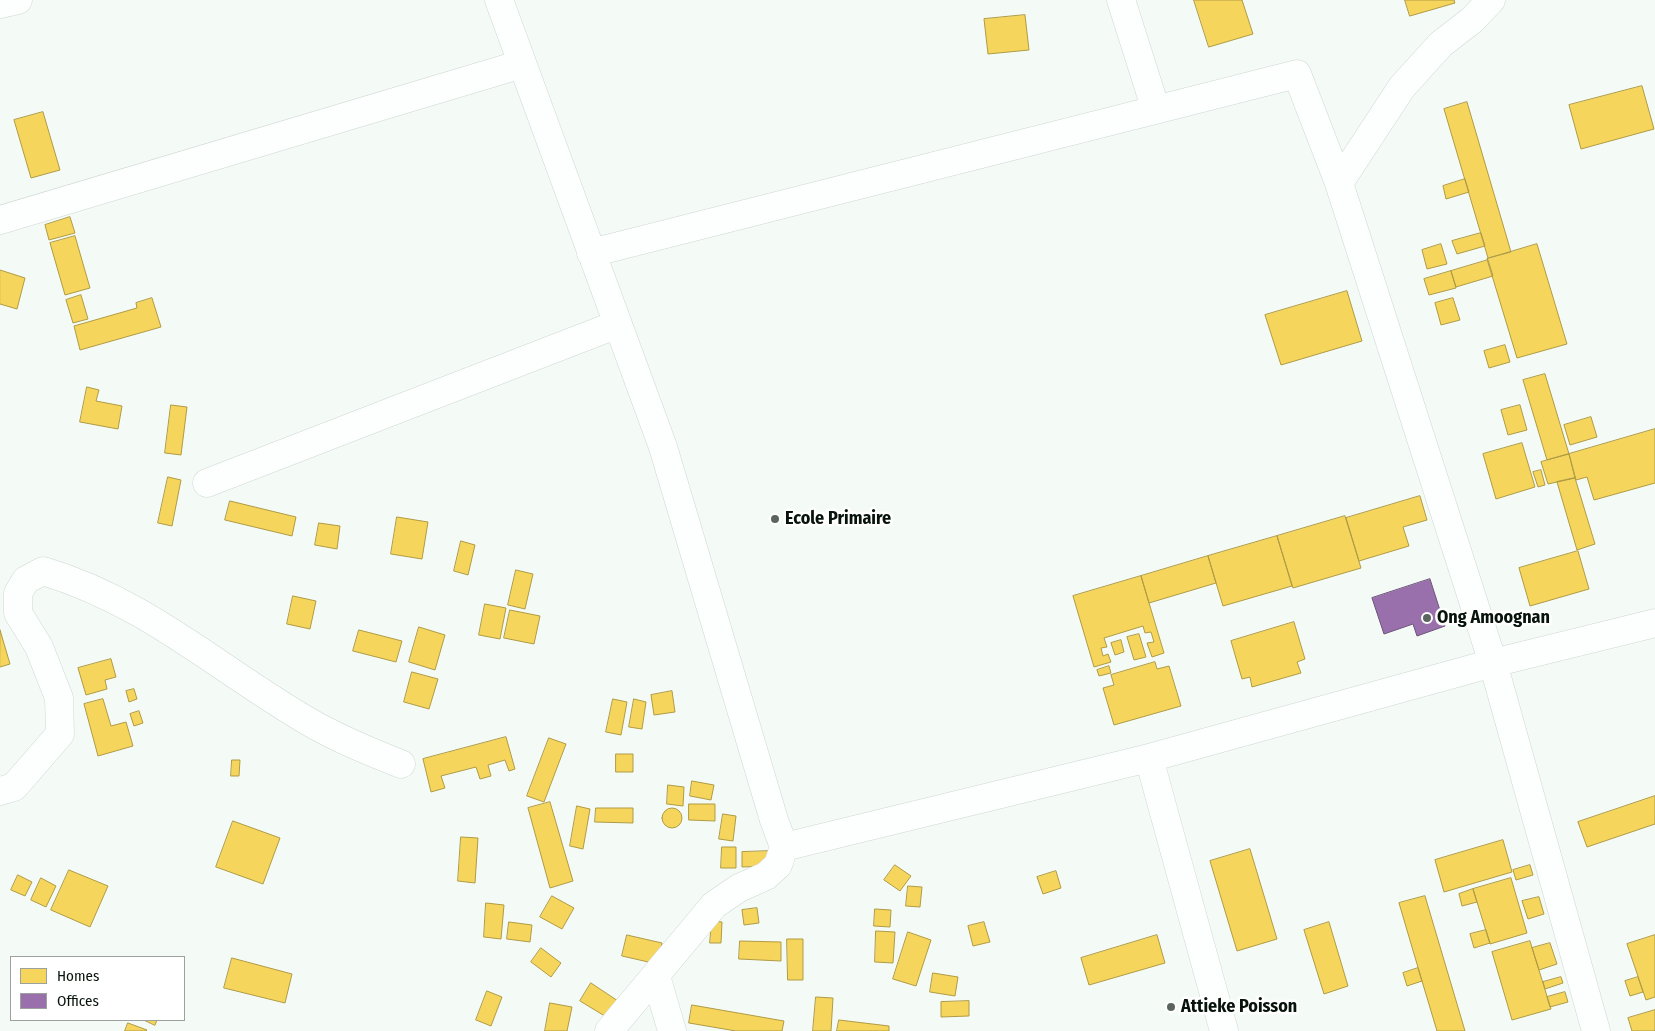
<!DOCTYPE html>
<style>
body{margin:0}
#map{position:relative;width:1655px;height:1031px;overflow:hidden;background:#f4fbf6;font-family:"Fira Sans Condensed",sans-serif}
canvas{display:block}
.legend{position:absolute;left:10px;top:956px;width:175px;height:65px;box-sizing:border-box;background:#fff;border:1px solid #9ca19e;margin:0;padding:6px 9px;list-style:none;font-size:15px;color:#08130c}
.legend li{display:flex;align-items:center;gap:10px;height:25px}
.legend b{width:25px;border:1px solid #9ca19e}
</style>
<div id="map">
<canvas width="1655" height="1031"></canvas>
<ul class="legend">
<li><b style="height:14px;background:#f6d55c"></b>Homes</li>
<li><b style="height:14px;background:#9970ab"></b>Offices</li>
</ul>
</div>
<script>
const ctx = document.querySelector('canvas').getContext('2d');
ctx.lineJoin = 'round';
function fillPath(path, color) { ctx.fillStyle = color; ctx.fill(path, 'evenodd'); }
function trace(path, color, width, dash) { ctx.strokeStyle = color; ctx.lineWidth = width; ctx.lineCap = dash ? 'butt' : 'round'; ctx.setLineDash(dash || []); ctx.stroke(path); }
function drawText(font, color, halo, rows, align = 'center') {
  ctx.font = font + ' "Fira Sans Condensed",sans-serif'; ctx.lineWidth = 5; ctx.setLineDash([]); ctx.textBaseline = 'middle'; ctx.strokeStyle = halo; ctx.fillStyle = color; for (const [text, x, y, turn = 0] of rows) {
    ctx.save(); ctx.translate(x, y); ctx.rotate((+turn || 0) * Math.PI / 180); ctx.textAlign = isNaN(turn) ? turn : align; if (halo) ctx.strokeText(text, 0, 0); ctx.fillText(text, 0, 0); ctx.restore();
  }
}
const homes = new Path2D(`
 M1194,0H1242L1253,34L1209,47Z
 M1405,0H1454L1455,3L1410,16Z
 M1025,15L1029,50L988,54L984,19Z
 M1642,86L1654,129L1581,149L1569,105Z
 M1467,102L1511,252L1488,258L1444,109Z
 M43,112L60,170L31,178L14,120Z
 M1465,179L1469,192L1446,199L1443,186Z
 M70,217L75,233L49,240L45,225Z
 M1481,233L1485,246L1457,254L1452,241Z
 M75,236L90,288L65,295L50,243Z
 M1441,244L1447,264L1427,269L1422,250Z
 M1537,244L1567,344L1517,358L1487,259Z
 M1488,260L1493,276L1456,287L1451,271Z
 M0,270L25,278L17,309L0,304Z
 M1451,271L1456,288L1429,295L1424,279Z
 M1347,291L1362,341L1281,365L1265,315Z
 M81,295L88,319L73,323L66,300Z
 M152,298L161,327L80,350L74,326L137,308L136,303Z
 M1453,298L1460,320L1441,325L1435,303Z
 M1505,345L1510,362L1489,368L1484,351Z
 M1545,374L1569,454L1547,460L1523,380Z
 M87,387L99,390L96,401L122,406L118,429L80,422Z
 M171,405L187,407L181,455L165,453Z
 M1520,405L1527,430L1508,435L1501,410Z
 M1591,417L1597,437L1570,445L1564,425Z
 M1655,429V483L1594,500L1587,477L1576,480L1569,454Z
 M1522,443L1535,487L1496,499L1483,454Z
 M1569,454L1575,478L1548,484L1541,462Z
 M1541,470L1545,485L1538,487L1533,472Z
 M168,477L181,480L172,526L158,523Z
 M1575,478L1595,544L1577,550L1557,482Z
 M1420,496L1427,520L1403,527L1409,546L1359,561L1346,518Z
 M230,501L296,517L292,536L225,520Z
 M1345,516L1361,568L1293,588L1277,536Z
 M397,517L428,522L422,559L391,554Z
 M319,523L340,526L337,549L315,545Z
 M1277,536L1292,586L1223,606L1208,556Z
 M461,541L475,545L468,575L454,571Z
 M1578,551L1589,589L1530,606L1519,568Z
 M1208,556L1216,583L1149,603L1141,576Z
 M516,570L533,574L525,609L508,605Z
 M1141,576L1164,653L1152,657L1147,643L1154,642L1151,632L1145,633L1143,626L1104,638L1107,647L1101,648L1103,656L1108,654L1111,662L1094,667L1073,596Z
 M293,596L316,601L310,629L287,624Z
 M485,604L506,608L500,639L479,635Z
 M510,610L540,616L534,644L504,638Z
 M1294,622L1305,659L1297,662L1301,673L1252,687L1250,677L1242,679L1231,641Z
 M419,627L445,635L435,670L409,662Z
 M0,630L10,664L0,667Z
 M359,630L402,641L396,662L353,651Z
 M1139,634L1146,657L1134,660L1127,637Z
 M1121,640L1124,652L1115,655L1111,643Z
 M111,659L116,677L105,680L107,689L86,695L78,668Z
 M1155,662L1157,669L1169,666L1181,706L1114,725L1103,688L1114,685L1111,675Z
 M1109,666L1111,673L1099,676L1097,670Z
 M412,672L438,679L429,709L404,702Z
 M134,689L137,699L129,702L126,691Z
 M672,691L675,712L654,715L651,695Z
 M103,699L111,726L126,722L133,746L98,756L84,704Z
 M613,699L627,702L621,735L606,732Z
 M634,699L646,702L642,729L629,727Z
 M139,711L143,723L134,726L130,714Z
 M506,737L515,769L509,771L505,760L488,765L491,776L480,779L476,767L441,776L445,788L431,792L423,759Z
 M549,738L566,744L544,802L527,796Z
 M616,754H633V772H616Z
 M232,760H240L239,776H231Z
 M692,781L714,785L711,800L690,796Z
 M668,785L684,787L683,806L667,804Z
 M1655,796V824L1587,847L1578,822Z
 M550,802L573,881L550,888L528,808Z
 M689,804H715V821L689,820Z
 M577,806L590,809L583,849L570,846Z
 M662 818a10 10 0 1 1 20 0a10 10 0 1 1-20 0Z
 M596,808H633V823L595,822Z
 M723,814L736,816L733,841L719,839Z
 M233,821L280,838L263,884L216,867Z
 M461,837L478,838L475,883L458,881Z
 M1503,840L1512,872L1444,892L1435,860Z
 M722,847H736V868H721Z
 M1250,849L1277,939L1237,951L1210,861Z
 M771,851V866L742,867V852Z
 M895,865L911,876L900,891L884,880Z
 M1530,865L1533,875L1516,880L1513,870Z
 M69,870L108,886L90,927L51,910Z
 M1056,871L1061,888L1043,894L1037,877Z
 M18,875L32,882L25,896L11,890Z
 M41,878L56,886L46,907L31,900Z
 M1511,878L1527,933L1490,944L1473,889Z
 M908,886L922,887L920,907L906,906Z
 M1473,889L1477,902L1462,906L1459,894Z
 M552,896L574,908L562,929L540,917Z
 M1425,896L1465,1031H1437L1422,981L1399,903Z
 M1539,897L1544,914L1528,919L1522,901Z
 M486,903L504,905L501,939L484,937Z
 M757,908L759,923L744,925L742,910Z
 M875,909L891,910L890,927L874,926Z
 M712,921L722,922L721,943H710Z
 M509,922L532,925L530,942L507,939Z
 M984,922L990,942L973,946L968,926Z
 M1329,922L1348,986L1324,994L1304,930Z
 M1486,930L1490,943L1474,948L1470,934Z
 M876,931L895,932L893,963L875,962Z
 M908,932L931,940L916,986L893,979Z
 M627,935L662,943L657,964L622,956Z
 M1157,935L1165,963L1089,985L1081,958Z
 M1655,935V997L1646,1000L1627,944Z
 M787,939H803V980H788Z
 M740,941L781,942V961L739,959Z
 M1530,941L1551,1009L1512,1020L1492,952Z
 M1550,943L1557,964L1539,970L1532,948Z
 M541,948L561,963L551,977L531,962Z
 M232,958L292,974L285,1003L224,988Z
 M1418,968L1422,981L1407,986L1403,973Z
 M933,973L958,977L955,996L930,992Z
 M1561,977L1563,983L1545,989L1543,982Z
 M1638,977L1643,992L1630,996L1625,981Z
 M591,983L618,1001L608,1018L580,1001Z
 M487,991L502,997L491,1026L476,1020Z
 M1565,992L1568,1002L1550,1007L1547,997Z
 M816,997L833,998L831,1031H813Z
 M969,1001V1016L941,1017V1002Z
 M550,1003L572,1007L567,1031H545Z
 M692,1005L784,1021L782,1031H736L689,1023Z
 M1655,1010V1031H1632L1628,1018Z
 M144,1020H157L155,1025Z
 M839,1020L889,1026V1031H837Z
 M128,1023L147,1030L146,1031H125Z`);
fillPath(homes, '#f6d55c');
trace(homes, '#af9b44', 1);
const offices = new Path2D(`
 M1430,579L1445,626L1417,636L1413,624L1384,634L1372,598Z`);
fillPath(offices, '#9970ab');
trace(offices, '#6e547b', 1);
const street = new Path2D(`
 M499,0L663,447L774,820L784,847L778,865L766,876L739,888L714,905L609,1031
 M1121,0L1156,110
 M0,4L18,0
 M1339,183L1402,87L1441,44L1472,20L1491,0
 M0,220L522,64
 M591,253L1297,74L1339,183L1493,663L1596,1031
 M207,483L618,324
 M1149,758L1224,1031
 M0,791L14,787L60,734L59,698L39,647L18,613V593L26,580L43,571C141,600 210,662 296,714C329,735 365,750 401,764
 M784,847L1149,758L1493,663L1655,623
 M656,976L672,1031`);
trace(street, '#cfd8d1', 29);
trace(street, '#fdfefe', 28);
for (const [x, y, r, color] of [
 [775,519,5,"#5b645e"],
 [1427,618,5,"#5b645e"],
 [1171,1007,5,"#5b645e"]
]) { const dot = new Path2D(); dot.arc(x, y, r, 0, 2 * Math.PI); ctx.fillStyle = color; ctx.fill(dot); trace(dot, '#fff', 2); }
drawText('bold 18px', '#08130c', '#fff', [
 ["Ecole Primaire",785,519],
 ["Ong Amoognan",1437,618],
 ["Attieke Poisson",1181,1007]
], 'left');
</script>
